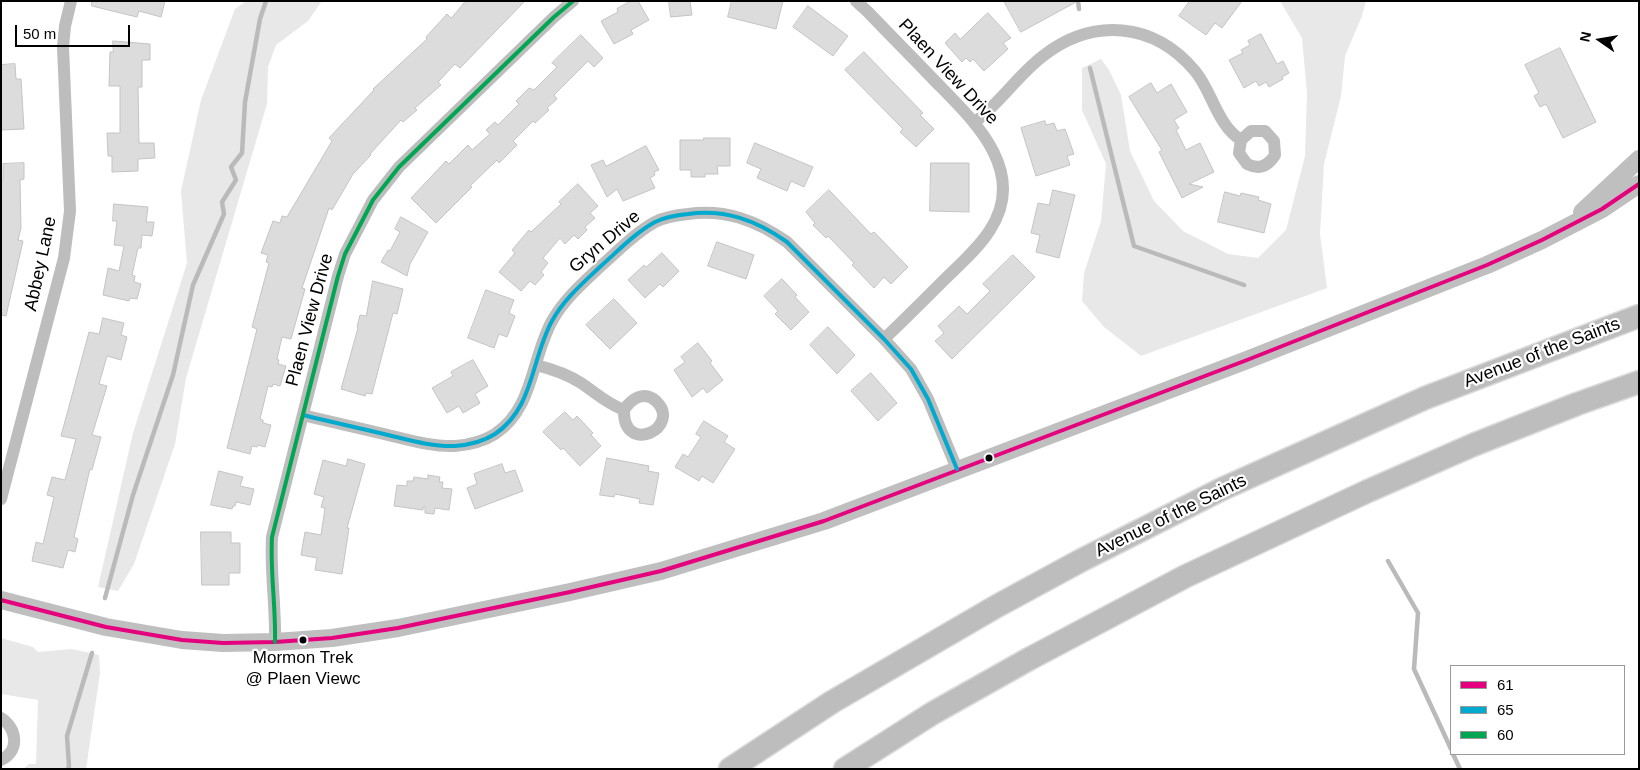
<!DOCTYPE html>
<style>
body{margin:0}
#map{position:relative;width:1640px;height:770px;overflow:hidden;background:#fff;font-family:Helvetica,sans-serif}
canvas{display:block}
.frame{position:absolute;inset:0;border:2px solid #000;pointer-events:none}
.legend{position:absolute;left:1450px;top:665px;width:175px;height:90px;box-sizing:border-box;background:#fff;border:1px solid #999;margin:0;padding:6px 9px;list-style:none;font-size:15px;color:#000}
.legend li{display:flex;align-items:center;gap:10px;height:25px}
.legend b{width:25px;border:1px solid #999}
.north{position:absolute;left:1575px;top:15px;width:50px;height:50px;-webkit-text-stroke:4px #fff;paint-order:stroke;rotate:283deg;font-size:14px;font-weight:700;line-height:20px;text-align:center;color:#000}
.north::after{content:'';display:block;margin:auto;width:18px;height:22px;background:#000;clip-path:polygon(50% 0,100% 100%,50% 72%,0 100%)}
.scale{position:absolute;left:15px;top:25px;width:115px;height:22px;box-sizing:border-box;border:2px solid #000;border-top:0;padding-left:6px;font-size:15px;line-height:18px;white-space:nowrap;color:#000;-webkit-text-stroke:4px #fff;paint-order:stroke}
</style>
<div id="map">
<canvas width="1640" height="770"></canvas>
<div class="frame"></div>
<ul class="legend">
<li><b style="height:6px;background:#e5007d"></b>61</li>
<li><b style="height:6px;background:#00a9ce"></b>65</li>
<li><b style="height:6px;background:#00a651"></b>60</li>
</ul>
<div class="north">N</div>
<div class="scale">50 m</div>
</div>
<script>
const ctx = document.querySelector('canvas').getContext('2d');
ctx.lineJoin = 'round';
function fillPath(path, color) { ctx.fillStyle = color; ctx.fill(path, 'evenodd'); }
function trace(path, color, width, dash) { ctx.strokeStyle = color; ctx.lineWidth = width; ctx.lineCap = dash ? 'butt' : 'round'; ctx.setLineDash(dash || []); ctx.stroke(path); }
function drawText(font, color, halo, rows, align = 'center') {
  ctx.font = font + ' Helvetica,sans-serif'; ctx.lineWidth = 4.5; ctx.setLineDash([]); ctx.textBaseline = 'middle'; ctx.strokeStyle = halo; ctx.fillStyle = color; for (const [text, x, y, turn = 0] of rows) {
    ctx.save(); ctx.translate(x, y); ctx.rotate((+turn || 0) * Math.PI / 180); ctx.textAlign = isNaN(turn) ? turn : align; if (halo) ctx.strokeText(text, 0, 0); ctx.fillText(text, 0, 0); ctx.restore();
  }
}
fillPath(new Path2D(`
 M246,1H322L308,21L276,45L268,67L267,104L186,378L175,444L134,564L118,591L98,587L133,433L187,263L181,191L201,100L235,9Z
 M1280,1H1366L1362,16L1345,56L1341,96L1324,164L1320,234L1327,288L1141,356L1104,327L1082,301L1084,273L1101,221L1106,164L1082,110V68L1101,59L1109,70L1121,95L1130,151L1154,201L1183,231L1228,254L1258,258L1286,230L1305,156L1307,93L1302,38Z
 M1,638L33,647L38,652L72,649L99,655L100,673L86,769H23L29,764H36L38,700L1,694Z`), '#e8e8e8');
trace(new Path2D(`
 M1078,1L1079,9
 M1090,68L1134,246L1244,285
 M1388,561L1418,613L1414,669L1451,749
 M105,598L133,495L173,375L193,285L224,214L222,202L236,180L231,167L242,153L245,102L260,19L266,1
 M1453,754L1460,769
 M68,769L69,766L67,736L92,653`), '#bababa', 4.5);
const building = new Path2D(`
 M92,1H165L161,17L139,11L137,17L92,6Z
 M466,1H525L460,68L455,64L438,82L441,85L415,108L417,110L403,122L401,120L370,154L371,155L353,174L332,210L329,208L302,288L305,289L291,339L282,337L277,359L279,360L278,364L286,366L280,386L273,384L272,387L268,386L260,419L263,420V423L271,425L265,447L258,445L257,447L252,446L250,454L227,448L257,329L252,327L269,263L266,262L268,255L261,253L273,221L280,223L282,216L287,217L332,141L329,138L374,90L373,89L427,39L426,37L447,14L451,18Z
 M631,1H638L649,20L631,30L633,34L614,44L601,21L618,12L617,9Z
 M669,1H690L692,15L671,17Z
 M732,1H783L776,29L728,17Z
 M1004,1H1078L1021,32Z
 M1190,1H1242L1222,28L1215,23L1206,35L1179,16Z
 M808,6L848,36L833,56L793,27Z
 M988,13L1011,38L1003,43L1008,49L984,71L973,59L970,62L966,58L962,62L945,43L955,33L960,39Z
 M1261,34L1277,64L1283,61L1289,73L1282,77L1283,79L1269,87L1266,82L1259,86L1256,81L1244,88L1229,60L1243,53L1241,50L1250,45L1248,41Z
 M581,35L603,58L594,67L588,61L554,95L557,99L547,108L549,110L535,123L533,121L513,141L517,145L499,163L497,160L470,186L472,187L436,223L411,198L446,161L449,164L468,145L472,150L490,134L486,130L495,122L498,125L519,104L516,101L529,88L534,90L557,67L552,63Z
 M113,41L150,44V60H142V87H138L139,143H154L155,158L138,159V171L112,172V156H108L107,133H120V86H109L110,52H113Z
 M1560,48L1596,122L1563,138L1546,104L1540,107L1534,96L1539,93L1525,65Z
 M864,52L923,113L920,115L934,129L916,147L900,132L903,129L845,70Z
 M15,64L16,79H21L24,129L1,130V65Z
 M1151,83L1157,93L1171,84L1187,112L1174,120L1179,128L1176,130L1186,150L1200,143L1214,172L1189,184L1203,187L1182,198L1159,152L1162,150L1129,97Z
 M1045,121L1046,125L1054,123L1057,131L1065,129L1074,154L1067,156L1070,165L1036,176L1021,128Z
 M704,138H730V166H717L718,174H705V177H691V170H680V140H703Z
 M755,143L813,167L804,187L791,181L787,191L757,178L761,169L747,163Z
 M646,146L659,170L654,172L655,175L650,178L655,188L623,201L617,189L607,197L591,165L603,160L606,166Z
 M24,163V179L20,180L21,228L18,240L23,241L6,316L1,315V180H3V164Z
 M931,163H969V212L930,211Z
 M578,184L598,206L590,213L595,218L585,227L587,230L578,239L574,235L565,244L560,238L543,258L548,263L541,272L544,275L535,285L530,281L521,291L499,272L515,253L512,250L529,230L531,232L561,204L559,202Z
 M829,190L871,234L874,232L908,267L891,284L884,277L874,288L852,265L854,263L828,236L826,238L813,225L815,223L806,212Z
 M1053,190L1075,195L1059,258L1036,252L1040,235L1031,233L1038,203L1049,205Z
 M1225,192L1240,196L1241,193L1259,197L1258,200L1271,204L1264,233L1218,222Z
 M114,204L148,207L146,222H154L152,236L142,235L141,248H138L132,275L135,276L134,282L141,284L137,299L130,298L129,301L103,295L108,268L119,271L124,246L114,245L117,221H113Z
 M401,217L428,232L410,264L407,276L381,262L388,250L390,251L400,232L395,229Z
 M717,242L754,255L746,279L708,266Z
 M662,253L679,271L663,287L660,284L645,298L628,280L644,265L646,267Z
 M1013,255L1035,277L952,359L935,341L944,333L938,326L959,306L967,314L990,291L983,284Z
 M782,279L797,295L795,297L809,312L791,330L775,314L778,311L764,296Z
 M373,281L403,289L397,314L393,313L372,394L366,393L365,396L341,389L358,328L357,327L360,315L366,316Z
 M486,290L514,300L509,313L515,316L507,337L499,334L494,348L468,338Z
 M614,299L637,323L610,349L586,325Z
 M103,318L124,323L121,335L127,337L121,360L107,356L99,384L107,386L92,435L101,437L92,470L90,469L74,537L78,539L75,552L68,550L63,568L32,561L36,542L43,544L54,497L47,495L52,477L65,480L76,439L61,436L89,332L99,334Z
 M828,327L855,355L837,374L810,345Z
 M698,343L712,361L710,363L723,380L707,393L703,388L692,397L674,370L685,362L681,357Z
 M473,360L488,386L475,394L480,403L463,413L459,406L447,413L432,388L453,376L451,372Z
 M871,373L897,403L878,421L851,391Z
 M565,412L573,420L577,416L593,433L591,435L601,446L580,466L563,448L561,450L543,432Z
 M704,421L728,436L724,442L735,449L713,483L702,476L699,481L675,467L683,454L688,457L701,437L696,434Z
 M607,458L649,466L648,471L659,473L653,505L639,503L640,499L615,494L614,497L600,495Z
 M348,459L365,464L347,528H349L342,574L315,570L317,558L301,555L305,532L321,535L325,508L321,507L324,497L314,494L323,460L346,466Z
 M502,464L505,473L515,470L523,491L475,509L467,488L477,484L474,474Z
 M219,471L243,477L240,486L254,489L250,505L236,502L235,506H233L232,509L211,505Z
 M428,475L440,477L439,482H443L442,488L452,489L449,510L435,508L434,514L425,513V507H423V510L394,506L397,485L407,486V481H413L414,477L428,479Z
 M201,532H231V543H240V573H229V585H202Z`);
fillPath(building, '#dcdcdc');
trace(building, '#c4c4c4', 1);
const motorway = new Path2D(`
 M730,769L832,702L997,606L1080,561L1222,489L1425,398L1639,316
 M845,769L933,713L1029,659L1186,576L1368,491L1473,445L1577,404L1639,382`);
trace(motorway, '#dbdbdb', 25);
trace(new Path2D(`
 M856,1L868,12C890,35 912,57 934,80C972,119 1029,170 990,230C978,249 960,264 944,280C924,300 904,320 884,339
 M975,122C1000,103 1018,75 1043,56C1093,17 1154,22 1195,71C1212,91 1217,125 1241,140L1251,131H1265L1274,141L1275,155C1268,166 1259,170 1247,164L1239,153L1241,140
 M536,365C552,369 567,374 581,383C596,393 606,403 624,410C623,457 683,427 656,401C644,390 631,399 624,410
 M303,415C331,422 359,428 388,435C409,440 433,447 455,446C468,445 484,441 495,434C534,408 531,359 552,321C564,299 584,282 602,265C619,250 635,233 655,222C665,217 677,215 688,214C725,209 756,220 787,242L884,339L911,369L928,399L957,469
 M1,499L64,258L70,211L63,47L65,26L71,1
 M275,642C276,607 270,572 272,537L338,276L345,254L373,200L399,167L554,17L573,1
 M1,718C16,728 21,750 1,760`), '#bdbdbd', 12);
trace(new Path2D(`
 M1582,212L1639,159
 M1,600L106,627L182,640L223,643L275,642L332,638L398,628L570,592L661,571L824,521L1247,360L1487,265L1542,240L1602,209L1639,184`), '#bfbfbf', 18);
trace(motorway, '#bdbdbd', 22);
trace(new Path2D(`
 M1,600L106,627L182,640L223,643L275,642L332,638L398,628L570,592L661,571L824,521L1247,360L1487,265L1542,240L1602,209L1639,184`), '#e5007d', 4);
trace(new Path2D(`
 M303,415C331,422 359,428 388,435C409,440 433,447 455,446C468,445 484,441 495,434C534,408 531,359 552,321C564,299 584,282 602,265C619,250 635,233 655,222C665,217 677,215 688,214C725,209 756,220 787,242L884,339L911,369L928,399L957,469`), '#00a9ce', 4);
trace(new Path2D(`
 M275,642C276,607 270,572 272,537L338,276L345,254L373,200L399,167L554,17L573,1`), '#00a651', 4);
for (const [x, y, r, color] of [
 [989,458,4.5,"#000"],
 [303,640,4.5,"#000"]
]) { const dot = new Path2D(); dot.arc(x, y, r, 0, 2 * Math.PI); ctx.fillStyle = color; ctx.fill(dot); trace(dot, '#fff', 2); }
drawText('17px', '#000', '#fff', [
 ["Mormon Trek",303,658],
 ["@ Plaen Viewc",303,679]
]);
drawText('18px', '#000', '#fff', [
 ["Plaen View Drive",948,72,47],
 ["Gryn Drive",605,242,-40],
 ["Abbey Lane",41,264,-78],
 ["Plaen View Drive",310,320,-75],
 ["Avenue of the Saints",1542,353,-21],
 ["Avenue of the Saints",1171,516,-26]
]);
</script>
